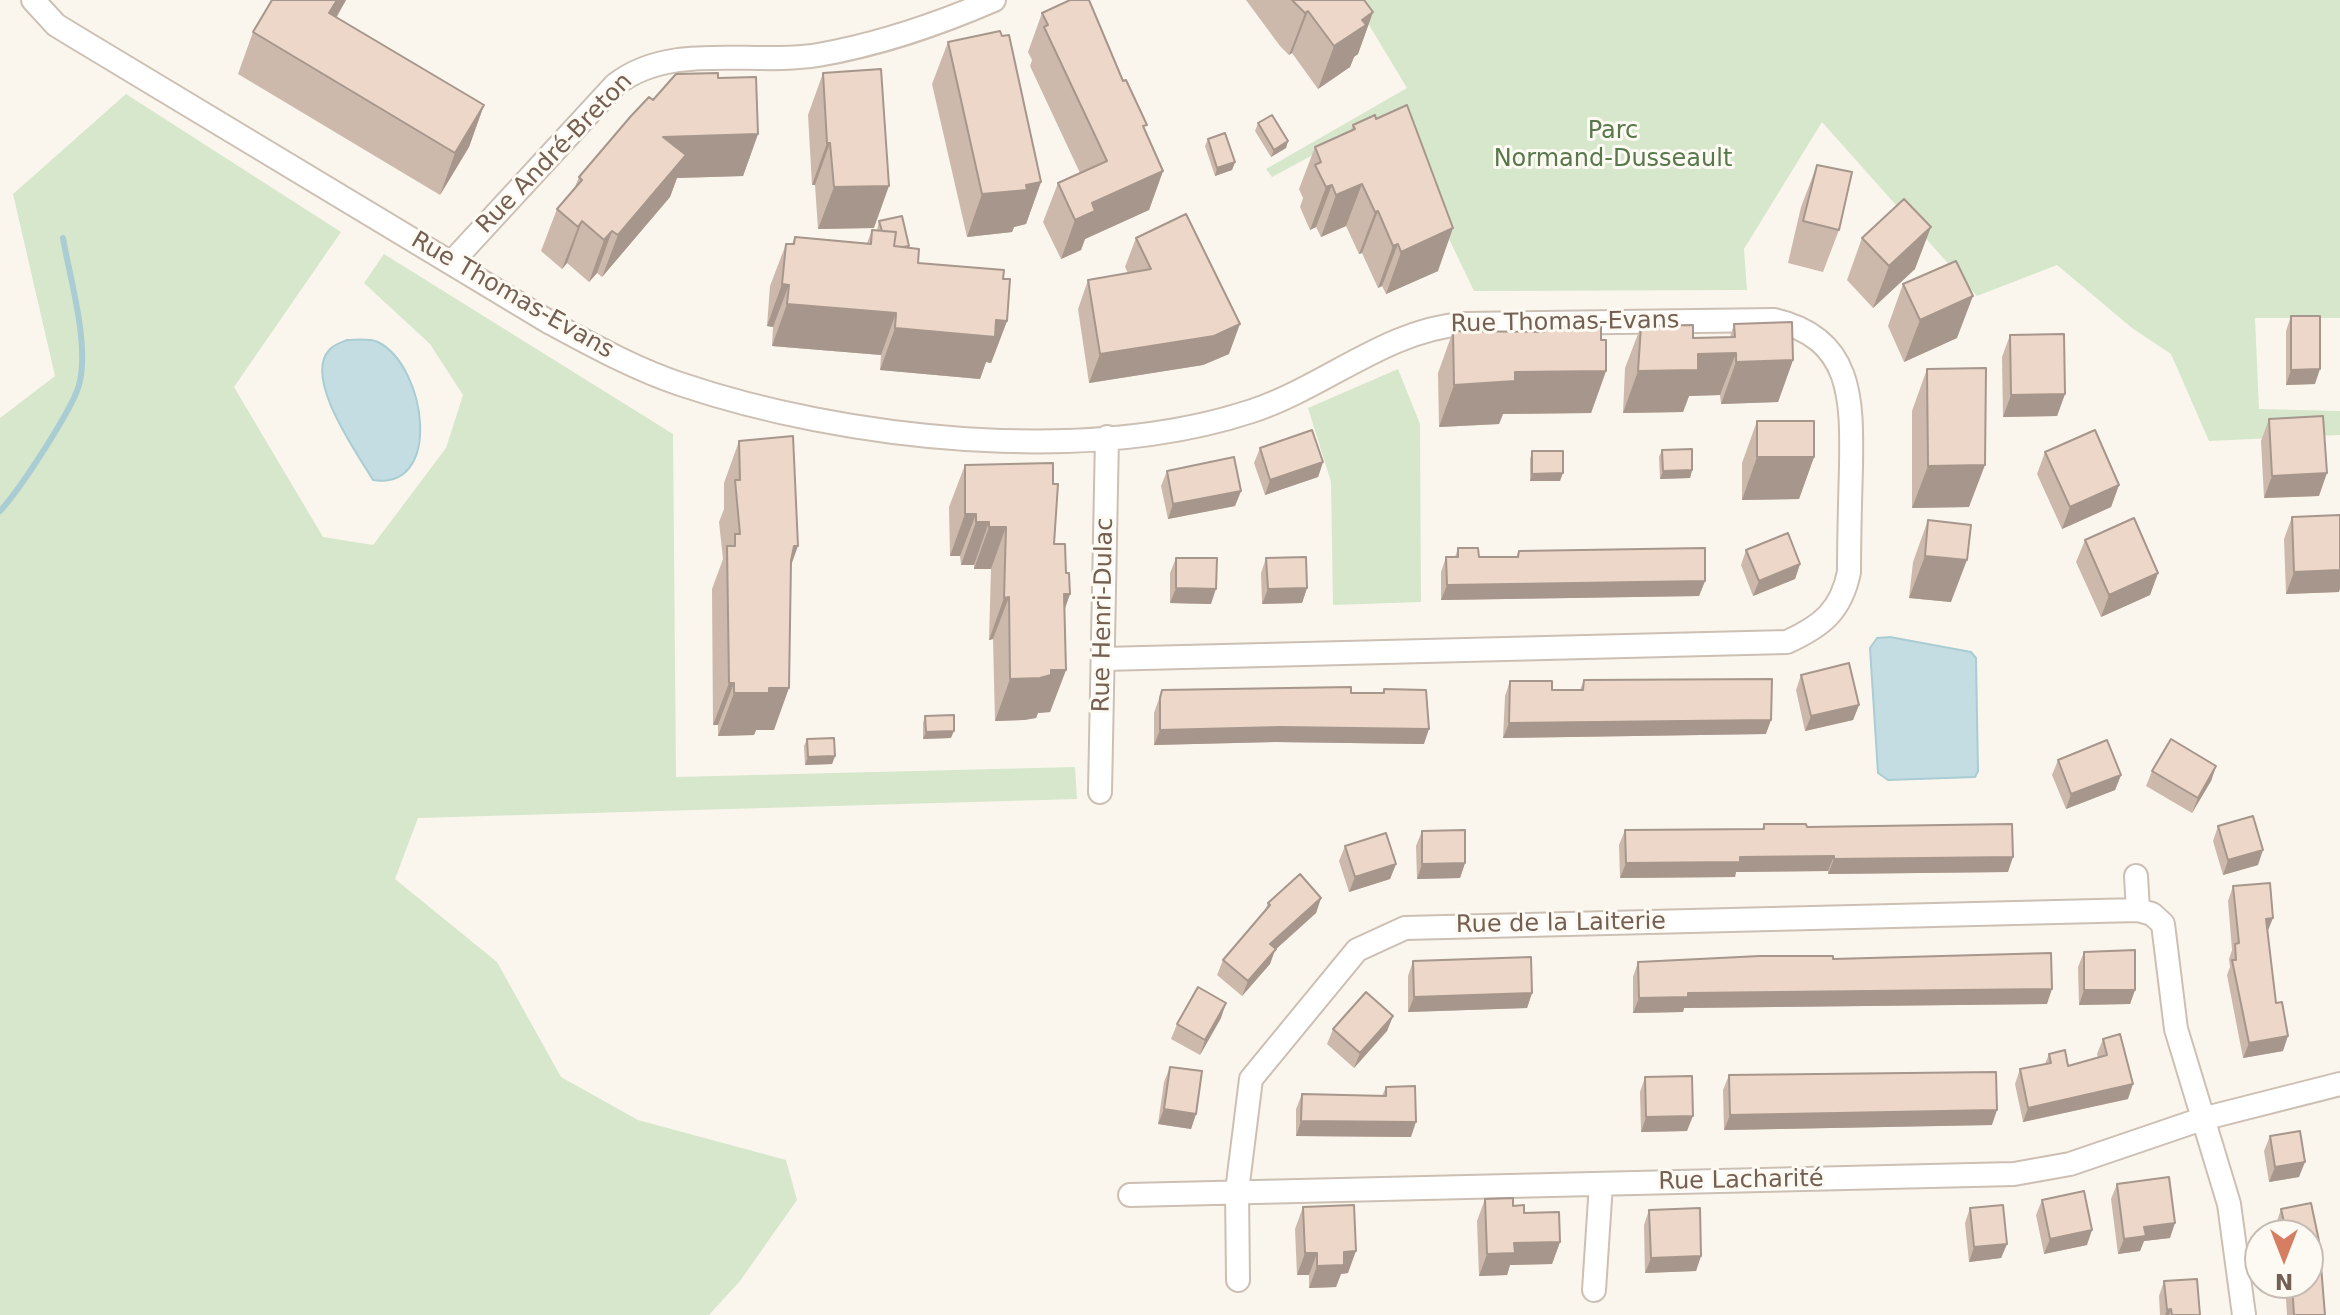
<!DOCTYPE html>
<meta charset="utf-8">
<style>
body{margin:0}
#map{position:relative;width:2340px;height:1315px;overflow:hidden;background:#fbf6ed;font-family:"DejaVu Sans",sans-serif}
canvas{display:block}
.north{position:absolute;left:2244px;top:1219px;width:80px;height:80px;box-sizing:border-box;background:#fdfaf3;border:2px solid #c6bcb3;border-radius:50%;rotate:180deg;font-size:22px;font-weight:700;line-height:32px;text-align:center;color:#745f52}
.north::after{content:'';display:block;margin:auto;width:28px;height:36px;background:#d57e62;clip-path:polygon(50% 0,100% 100%,50% 72%,0 100%)}
</style>
<div id="map">
<canvas width="2340" height="1315"></canvas>
<div class="north">N</div>
</div>
<script>
const ctx = document.querySelector('canvas').getContext('2d');
ctx.lineJoin = 'round';
function fillPath(path, color) { ctx.fillStyle = color; ctx.fill(path, 'evenodd'); }
function trace(path, color, width, dash) { ctx.strokeStyle = color; ctx.lineWidth = width; ctx.lineCap = dash ? 'butt' : 'round'; ctx.setLineDash(dash || []); ctx.stroke(path); }
function drawText(font, color, halo, rows, align = 'center') {
  ctx.font = font + ' "DejaVu Sans",sans-serif'; ctx.lineWidth = 6; ctx.setLineDash([]); ctx.textBaseline = 'middle'; ctx.strokeStyle = halo; ctx.fillStyle = color; for (const [text, x, y, turn = 0] of rows) {
    ctx.save(); ctx.translate(x, y); ctx.rotate((+turn || 0) * Math.PI / 180); ctx.textAlign = isNaN(turn) ? turn : align; if (halo) ctx.strokeText(text, 0, 0); ctx.fillText(text, 0, 0); ctx.restore();
  }
}
fillPath(new Path2D(`
 M1354,0H2340V318H2255L2259,409L2340,411V435L2209,441L2171,354L2132,328L2057,265L1977,296L1822,122L1744,249L1747,290L1474,291L1389,114L1272,177L1266,169L1407,88Z
 M126,94L341,232L234,387L323,537L373,545L446,448L463,395L430,344L364,283L384,254L673,434L676,777L1075,767L1077,799L418,818L395,879L497,962L561,1077L638,1120L786,1160L797,1200L740,1281L709,1315H0V418L55,376L13,194Z
 M1398,369L1420,424L1421,602L1333,605L1331,482L1308,408Z`), '#d6e7cc');
const water = new Path2D(`
 M347,340C356,340 369,338 378,342C427,367 443,491 373,480C357,453 302,377 330,349C334,345 342,342 347,340Z
 M1890,637L1971,652L1976,658L1978,771L1975,777L1888,780L1878,773L1870,648L1877,638Z`);
fillPath(water, '#c3dde3');
trace(water, '#aaccd3', 2);
trace(new Path2D(`
 M0,511C19,491 72,410 79,385C90,345 70,279 63,238`), '#aaccd3', 6);
const minor = new Path2D(`
 M33,0L56,25L74,36L549,322C592,345 635,369 680,384C846,440 1085,466 1252,411C1325,387 1386,330 1463,324L1774,320C1853,338 1852,399 1851,467C1850,502 1849,537 1849,572C1841,611 1822,626 1787,642L1103,659
 M452,262L615,85C671,41 751,66 818,55C881,44 936,25 994,0
 M1100,792L1107,437
 M2136,876L2138,910
 M1130,1195L2014,1174L2070,1164L2202,1119L2340,1084
 M1238,1280L1237,1191L1251,1079L1357,950L1405,928L2138,910L2152,914L2163,924L2176,1029L2229,1204L2244,1315
 M1594,1290L1601,1184`);
trace(minor, '#ccbfb3', 26);
trace(minor, '#fff', 22);
fillPath(new Path2D(`
 M272,0H346L337,17L484,105L469,147L440,195L238,74L253,32Z
 M1246,0H1364L1373,12L1358,54L1354,57L1350,67L1318,89L1292,53L1289,55L1280,46Z
 M1042,13L1145,131L1163,171L1149,210L1085,239L1081,250L1061,259L1043,222L1058,183L1080,173L1030,66L1032,60L1028,52Z
 M948,42L1041,182L1026,224L1014,227L1012,232L967,237L932,84Z
 M823,73L874,228L818,229L815,185H812L808,115Z
 M718,78L758,134L743,176L677,178L670,197L602,277L597,273L589,282L567,263L562,269L541,251L557,209L574,189L579,177L653,100Z
 M1258,123L1288,141L1286,148L1271,157L1255,131Z
 M1353,125L1438,271L1386,294L1382,286L1378,288L1362,253L1359,254L1346,226L1321,237L1316,227L1310,230L1300,207L1303,198L1299,189L1315,147L1351,130Z
 M1208,139L1235,162L1232,170L1215,176L1205,146Z
 M1817,165L1839,230L1823,272L1788,263L1801,207Z
 M879,221L909,248L918,263L1003,279L1007,321L991,363L986,362L980,379L880,370L881,355L772,346L773,327L767,326L770,286L786,244H792L795,237L867,243L872,230H877Z
 M1136,238L1229,354L1203,365L1089,383L1078,309L1088,280L1128,273L1125,267Z
 M1862,238L1915,269L1873,308L1847,280Z
 M1903,284L1957,338L1904,362L1888,326Z
 M2291,316L2315,384L2286,385V331Z
 M1734,324L1793,360L1778,402L1721,404L1720,395L1689,396L1683,412L1623,413L1625,368L1641,326L1693,338L1730,337Z
 M1544,327L1601,340L1606,371L1591,413L1503,414L1499,424L1439,427L1438,373L1453,331L1542,332Z
 M2010,335L2065,394L2057,416L2003,417L2002,357Z
 M1927,369L1969,507L1912,508V411Z
 M2269,419L2319,496L2264,498L2261,441Z
 M1757,421L1814,457L1799,499L1742,500V463Z
 M739,441L791,566L774,730H756L754,735L718,736V725H713L712,589L723,559L719,522L724,509V483Z
 M1260,448L1323,462L1318,477L1265,495L1254,463Z
 M1662,450L1692,470L1690,478L1660,479L1659,457Z
 M1532,451L1560,481H1530V459Z
 M2045,452L2119,485L2111,507L2062,529L2037,474Z
 M965,465L1054,544L1066,573L1070,594L1065,609L1066,670L1050,712L1038,713L1036,718L1024,720L995,721L993,639L989,640L991,569H974V565H961L960,556H950L949,507Z
 M1167,471L1241,491L1235,506L1168,519L1161,486Z
 M2292,517L2339,592L2286,594L2284,539Z
 M1928,520L1951,602L1909,598L1913,562Z
 M2085,540L2158,573L2150,595L2101,617L2076,562Z
 M1458,548L1479,557H1516L1519,551L1705,581L1699,596L1441,600V572L1446,557H1455Z
 M1746,550L1800,564L1795,579L1753,596L1741,565Z
 M1176,558L1211,604L1170,603V573Z
 M1266,558L1307,588L1302,603L1262,604L1261,573Z
 M1801,675L1859,705L1853,720L1805,731L1796,690Z
 M1584,680L1766,734L1503,738L1505,696L1510,681L1552,690H1580Z
 M1384,689L1424,744L1275,742L1154,745V713L1162,690L1382,693Z
 M925,716L951,738L923,739V723Z
 M807,739L835,756L832,764L805,765L804,746Z
 M2058,760L2121,775L2115,790L2066,809L2052,775Z
 M2216,766L2211,781L2192,813L2146,786L2152,771Z
 M1764,824L1807,827L2008,872L1828,874V871L1736,872L1735,877L1620,878L1619,845L1625,830L1762,829Z
 M2218,826L2258,865L2223,875L2213,841Z
 M1422,831L1465,863L1460,878L1417,879L1416,846Z
 M1345,846L1396,864L1390,879L1349,892L1339,861Z
 M2233,886L2267,933L2276,1003L2283,1051L2243,1058L2227,975L2230,967L2229,959L2232,950L2228,901Z
 M1321,898L1316,913L1275,950L1270,964L1242,996L1217,975L1223,960L1264,912L1268,903Z
 M2084,952L2135,990L2130,1004L2079,1005L2078,967Z
 M1833,959L2047,1004L1684,1008L1683,1012L1633,1013V977L1638,962Z
 M1413,961L1532,993L1527,1008L1408,1012V976Z
 M1393,1016L1387,1031L1354,1068L1327,1044L1333,1029Z
 M1221,1018L1200,1055L1171,1039L1177,1024Z
 M2103,1039L2128,1099L2023,1122L2015,1084L2020,1069L2045,1064L2049,1054L2068,1066L2098,1058L2097,1054Z
 M1170,1067L1196,1114L1191,1129L1158,1124L1164,1082Z
 M1729,1075L1992,1125L1724,1130L1723,1090Z
 M1645,1077L1687,1131L1641,1132L1640,1092Z
 M1386,1087L1411,1137L1296,1136V1109L1302,1094L1382,1096Z
 M2270,1136L2299,1177L2269,1182L2264,1151Z
 M2117,1184L2170,1238L2144,1241L2140,1251L2118,1254L2111,1199Z
 M1485,1199L1524,1213L1560,1242L1552,1264L1510,1265L1507,1275L1479,1276L1477,1221Z
 M2042,1200L2087,1245L2044,1254L2036,1215Z
 M2311,1203L2319,1241L2325,1315H2287L2285,1283H2308V1235H2278L2276,1224L2281,1209Z
 M1303,1207L1348,1273L1341,1274L1336,1287L1309,1288V1275H1297L1295,1229Z
 M1970,1208L2007,1244L2001,1258L1969,1262L1965,1223Z
 M1649,1210L1701,1256L1696,1271L1645,1273L1644,1225Z
 M2164,1281L2200,1315H2160L2159,1296Z`), '#ccb9ac');
fillPath(new Path2D(`
 M337,0H346L314,55L329,13Z
 M1308,11L1292,53L1289,55L1305,13Z
 M1373,12L1358,54L1354,57L1350,67L1318,89L1334,46L1362,20Z
 M484,105L469,147L440,195L455,153Z
 M758,134L743,176L677,178L670,197L602,277L618,235L663,137Z
 M1288,141L1286,148L1271,157L1274,150Z
 M827,143H830L815,185H812Z
 M1235,162L1232,170L1215,176L1217,168Z
 M1163,171L1149,210L1085,239L1081,250L1061,259L1075,220L1092,203Z
 M1041,182L1026,224L1014,227L1012,232L967,237L982,194Z
 M1362,184L1346,226L1321,237L1336,195Z
 M1332,185L1316,227L1310,230L1326,187Z
 M889,186L874,228L818,229L834,187Z
 M1378,211L1362,253L1359,254L1375,212Z
 M582,221L567,263L562,269L578,227Z
 M1931,227L1915,269L1873,308L1889,266Z
 M1453,228L1438,271L1386,294L1401,252Z
 M612,231L597,273L589,282L604,240Z
 M1398,244L1382,286L1378,288L1393,246Z
 M782,284L789,285L773,327L767,326Z
 M1973,296L1957,338L1904,362L1920,320Z
 M787,304L896,313L881,355L772,346Z
 M996,320L1007,321L991,363L986,362L980,379L880,370L895,328Z
 M1240,324L1229,354L1203,365L1089,383L1100,354Z
 M1736,353L1720,395L1689,396L1683,412L1623,413L1638,371L1698,354Z
 M1793,360L1778,402L1721,404L1736,362Z
 M2320,369L2315,384L2286,385L2291,370Z
 M1606,371L1591,413L1503,414L1499,424L1439,427L1454,385L1515,372Z
 M2065,394L2057,416L2003,417L2011,395Z
 M1757,457H1814L1799,499L1742,500Z
 M1323,462L1318,477L1265,495L1270,480Z
 M1985,465L1969,507L1912,508L1928,466Z
 M1692,470L1690,478L1660,479L1663,471Z
 M1563,473L1560,481H1530L1532,474Z
 M2327,473L2319,496L2264,498L2272,476Z
 M2119,485L2111,507L2062,529L2070,507Z
 M1241,491L1235,506L1168,519L1173,504Z
 M965,514H976L960,556H950Z
 M976,522H989L974,565H961Z
 M989,527H1006L991,569H974Z
 M794,546H798L783,588Z
 M1925,556L1967,560L1951,602L1909,598Z
 M1800,564L1795,579L1753,596L1759,581Z
 M2340,570V589L2339,592L2286,594L2294,572Z
 M2158,573L2150,595L2101,617L2109,595Z
 M1705,581L1699,596L1441,600L1447,585Z
 M1176,588L1216,589L1211,604L1170,603Z
 M1307,588L1302,603L1262,604L1268,589Z
 M1064,594H1070L1054,637Z
 M1009,597L993,639L989,640L1004,598Z
 M1051,670H1066L1050,712L1038,713L1036,718L1024,720L995,721L1010,679Z
 M729,683H734L718,725H713Z
 M769,688H789L774,730H756L754,735L718,736L734,693Z
 M1859,705L1853,720L1805,731L1811,716Z
 M1771,720L1766,734L1503,738L1509,723Z
 M1280,727L1429,729L1424,744L1275,742L1154,745L1160,730Z
 M954,731L951,738L923,739L926,732Z
 M835,756L832,764L805,765L808,757Z
 M2216,766L2211,781L2192,813L2198,798Z
 M2121,775L2115,790L2066,809L2071,794Z
 M2263,850L2258,865L2223,875L2228,860Z
 M1834,856L1828,871L1736,872L1735,877L1620,878L1626,863L1740,857Z
 M2013,857L2008,872L1828,874L1834,859Z
 M1465,863L1460,878L1417,879L1422,864Z
 M1396,864L1390,879L1349,892L1355,877Z
 M1321,898L1316,913L1275,950L1270,964L1242,996L1248,981L1270,944Z
 M2273,918L2267,933L2266,919Z
 M2052,989L2047,1004L1684,1008L1683,1012L1633,1013L1639,998L1688,993Z
 M2084,990H2135L2130,1004L2079,1005Z
 M1532,993L1527,1008L1408,1012L1414,997Z
 M1226,1003L1221,1018L1200,1055L1205,1040Z
 M1393,1016L1387,1031L1354,1068L1360,1053Z
 M2288,1036L2283,1051L2243,1058L2249,1043Z
 M2133,1084L2128,1099L2023,1122L2028,1108Z
 M1164,1109L1196,1114L1191,1129L1158,1124Z
 M1997,1110L1992,1125L1724,1130L1730,1115Z
 M1693,1116L1687,1131L1641,1132L1646,1117Z
 M1301,1121L1416,1122L1411,1137L1296,1136Z
 M2305,1162L2299,1177L2269,1182L2275,1167Z
 M2175,1223L2170,1238L2144,1241L2140,1251L2118,1254L2124,1239L2144,1227Z
 M2092,1230L2087,1245L2044,1254L2050,1239Z
 M1560,1242L1552,1264L1510,1265L1507,1275L1479,1276L1487,1254L1514,1243Z
 M2007,1244L2001,1258L1969,1262L1974,1247Z
 M1356,1251L1348,1273L1341,1274L1336,1287L1309,1288L1317,1266L1344,1252Z
 M1305,1253H1317L1309,1275H1297Z
 M1701,1256L1696,1271L1645,1273L1651,1258Z
 M2171,1309L2169,1315H2165L2167,1310Z`), '#a6968c');
const building = new Path2D(`
 M272,0H337L329,13L484,105L455,153L253,32Z
 M1070,0H1089L1123,81L1126,80L1147,125L1143,126L1163,171L1092,203L1095,211L1075,220L1058,183L1107,161L1044,27L1048,25L1042,13Z
 M1292,0H1364L1373,12L1362,20L1366,25L1334,46L1308,11L1305,13Z
 M1000,31L1002,36L1009,35L1041,182L1026,185L1027,190L982,194L948,42Z
 M881,69L889,186L834,187L830,143H827L823,73Z
 M718,73V78L756,77L758,134L663,137L686,155L618,235L612,231L604,240L582,221L578,227L557,209L582,180L579,177L631,116L649,97L653,100L676,74Z
 M1407,105L1453,228L1401,252L1398,244L1393,246L1378,211L1375,212L1362,184L1336,195L1332,185L1326,187L1315,165L1321,162L1315,147L1355,129L1353,125L1375,115L1376,119Z
 M1272,115L1288,141L1274,150L1258,123Z
 M1225,133L1235,162L1217,168L1208,139Z
 M1817,165L1852,172L1839,230L1803,221Z
 M1904,199L1931,227L1889,266L1862,238Z
 M1186,214L1240,324L1214,336L1100,354L1088,280L1151,269L1136,238Z
 M902,216L909,246L903,247L894,246L896,232L882,231L879,221Z
 M872,230L896,232L894,246L919,249L918,263L1004,270L1003,279H1010L1007,321L996,320L995,337L895,328L896,313L787,304L789,285L782,284L786,244H794L795,237L871,244Z
 M1956,261L1973,296L1920,320L1903,284Z
 M2291,316H2320V369L2291,370Z
 M1792,322L1793,360L1736,362V353L1698,354V370L1638,371L1641,326L1693,325V338L1735,337L1734,324Z
 M1601,326V340H1606V371L1515,372V381L1454,385L1453,331L1544,332V327Z
 M2064,334L2065,394L2011,395L2010,335Z
 M1986,368L1985,465L1928,466L1927,369Z
 M2323,416L2327,473L2272,476L2269,419Z
 M1757,421H1814V457H1757Z
 M1312,430L1323,462L1270,480L1260,448Z
 M2095,430L2119,485L2070,507L2045,452Z
 M793,436L798,546H794L791,561L789,688H769V693H734V683H729L727,546H735V534H740L735,480H740L739,441Z
 M1692,449V470L1663,471L1662,450Z
 M1532,451H1563V473L1532,474Z
 M1234,457L1241,491L1173,504L1167,471Z
 M1053,463V484H1058L1054,544H1065L1066,573H1069L1070,594H1064L1066,670H1051V675L1040,678L1010,679L1009,597L1004,598L1006,527H989V522H976V514H965V465Z
 M2340,515V570L2294,572L2292,517Z
 M2134,518L2158,573L2109,595L2085,540Z
 M1928,520L1971,525L1967,560L1925,556Z
 M1788,533L1800,564L1759,581L1746,550Z
 M1458,548H1478L1479,557H1518L1519,551L1705,548V581L1447,585L1446,557H1458Z
 M1306,557L1307,588L1268,589L1266,558Z
 M1176,558H1217L1216,589L1176,588Z
 M1849,663L1859,705L1811,716L1801,675Z
 M1772,679L1771,720L1509,723L1510,681H1552V690H1583L1584,680Z
 M1351,687V693H1384V689L1426,690L1429,729L1280,727L1160,730V698L1162,690Z
 M954,715V731L926,732L925,716Z
 M834,738L835,756L808,757L807,739Z
 M2171,739L2216,766L2198,798L2152,771Z
 M2107,740L2121,775L2071,794L2058,760Z
 M2253,816L2263,850L2228,860L2218,826Z
 M1764,824H1806L1807,827L2012,824L2013,857L1834,859V856L1740,857V862L1626,863L1625,830L1764,829Z
 M1465,830V863L1422,864V831Z
 M1386,833L1396,864L1355,877L1345,846Z
 M1300,874L1321,898L1270,944L1276,949L1248,981L1223,960L1270,905L1268,903Z
 M2270,883L2273,918L2266,919L2276,1003L2282,1002L2288,1036L2249,1043L2232,960H2236L2235,944L2239,943L2233,886Z
 M2135,950V990H2084V952Z
 M2051,953L2052,989L1688,993V997L1639,998L1638,962L1760,956H1833V959Z
 M1531,957L1532,993L1414,997L1413,961Z
 M1198,987L1226,1003L1205,1040L1177,1024Z
 M1366,992L1393,1016L1360,1053L1333,1029Z
 M2120,1034L2133,1084L2028,1108L2020,1069L2051,1063L2049,1054L2065,1050L2068,1066L2107,1055L2103,1039Z
 M1170,1067L1202,1071L1196,1114L1164,1109Z
 M1996,1072L1997,1110L1730,1115L1729,1075Z
 M1692,1076L1693,1116L1646,1117L1645,1077Z
 M1415,1086L1416,1122L1301,1121L1302,1094L1386,1096V1087Z
 M2300,1131L2305,1162L2275,1167L2270,1136Z
 M2169,1177L2175,1223L2144,1227L2146,1236L2124,1239L2117,1184Z
 M2084,1191L2092,1230L2050,1239L2042,1200Z
 M1513,1198V1206L1524,1205V1213L1559,1212L1560,1242L1514,1243L1515,1253L1487,1254L1485,1199Z
 M2311,1203L2319,1241L2325,1315H2294L2292,1283H2308V1235H2287L2281,1209Z
 M1354,1205L1356,1251L1344,1252V1265L1317,1266V1253H1305L1303,1207Z
 M2003,1205L2007,1244L1974,1247L1970,1208Z
 M1700,1208L1701,1256L1651,1258L1649,1210Z
 M2197,1279L2200,1315H2172L2171,1309L2167,1310L2164,1281Z`);
fillPath(building, '#edd7c8');
trace(building, '#a6968c', 2);
drawText('24px', '#57784b', '#fdfaf3', [
 ["Parc",1613,132],
 ["Normand-Dusseault",1613,160]
]);
drawText('24px', '#745f52', '#fdfaf3', [
 ["Rue André-Breton",555,154,-46],
 ["Rue Thomas-Evans",512,296,30],
 ["Rue Thomas-Evans",1565,323,-1],
 ["Rue Henri-Dulac",1104,615,-89],
 ["Rue de la Laiterie",1561,924,-1],
 ["Rue Lacharité",1741,1181,-1]
]);
</script>
